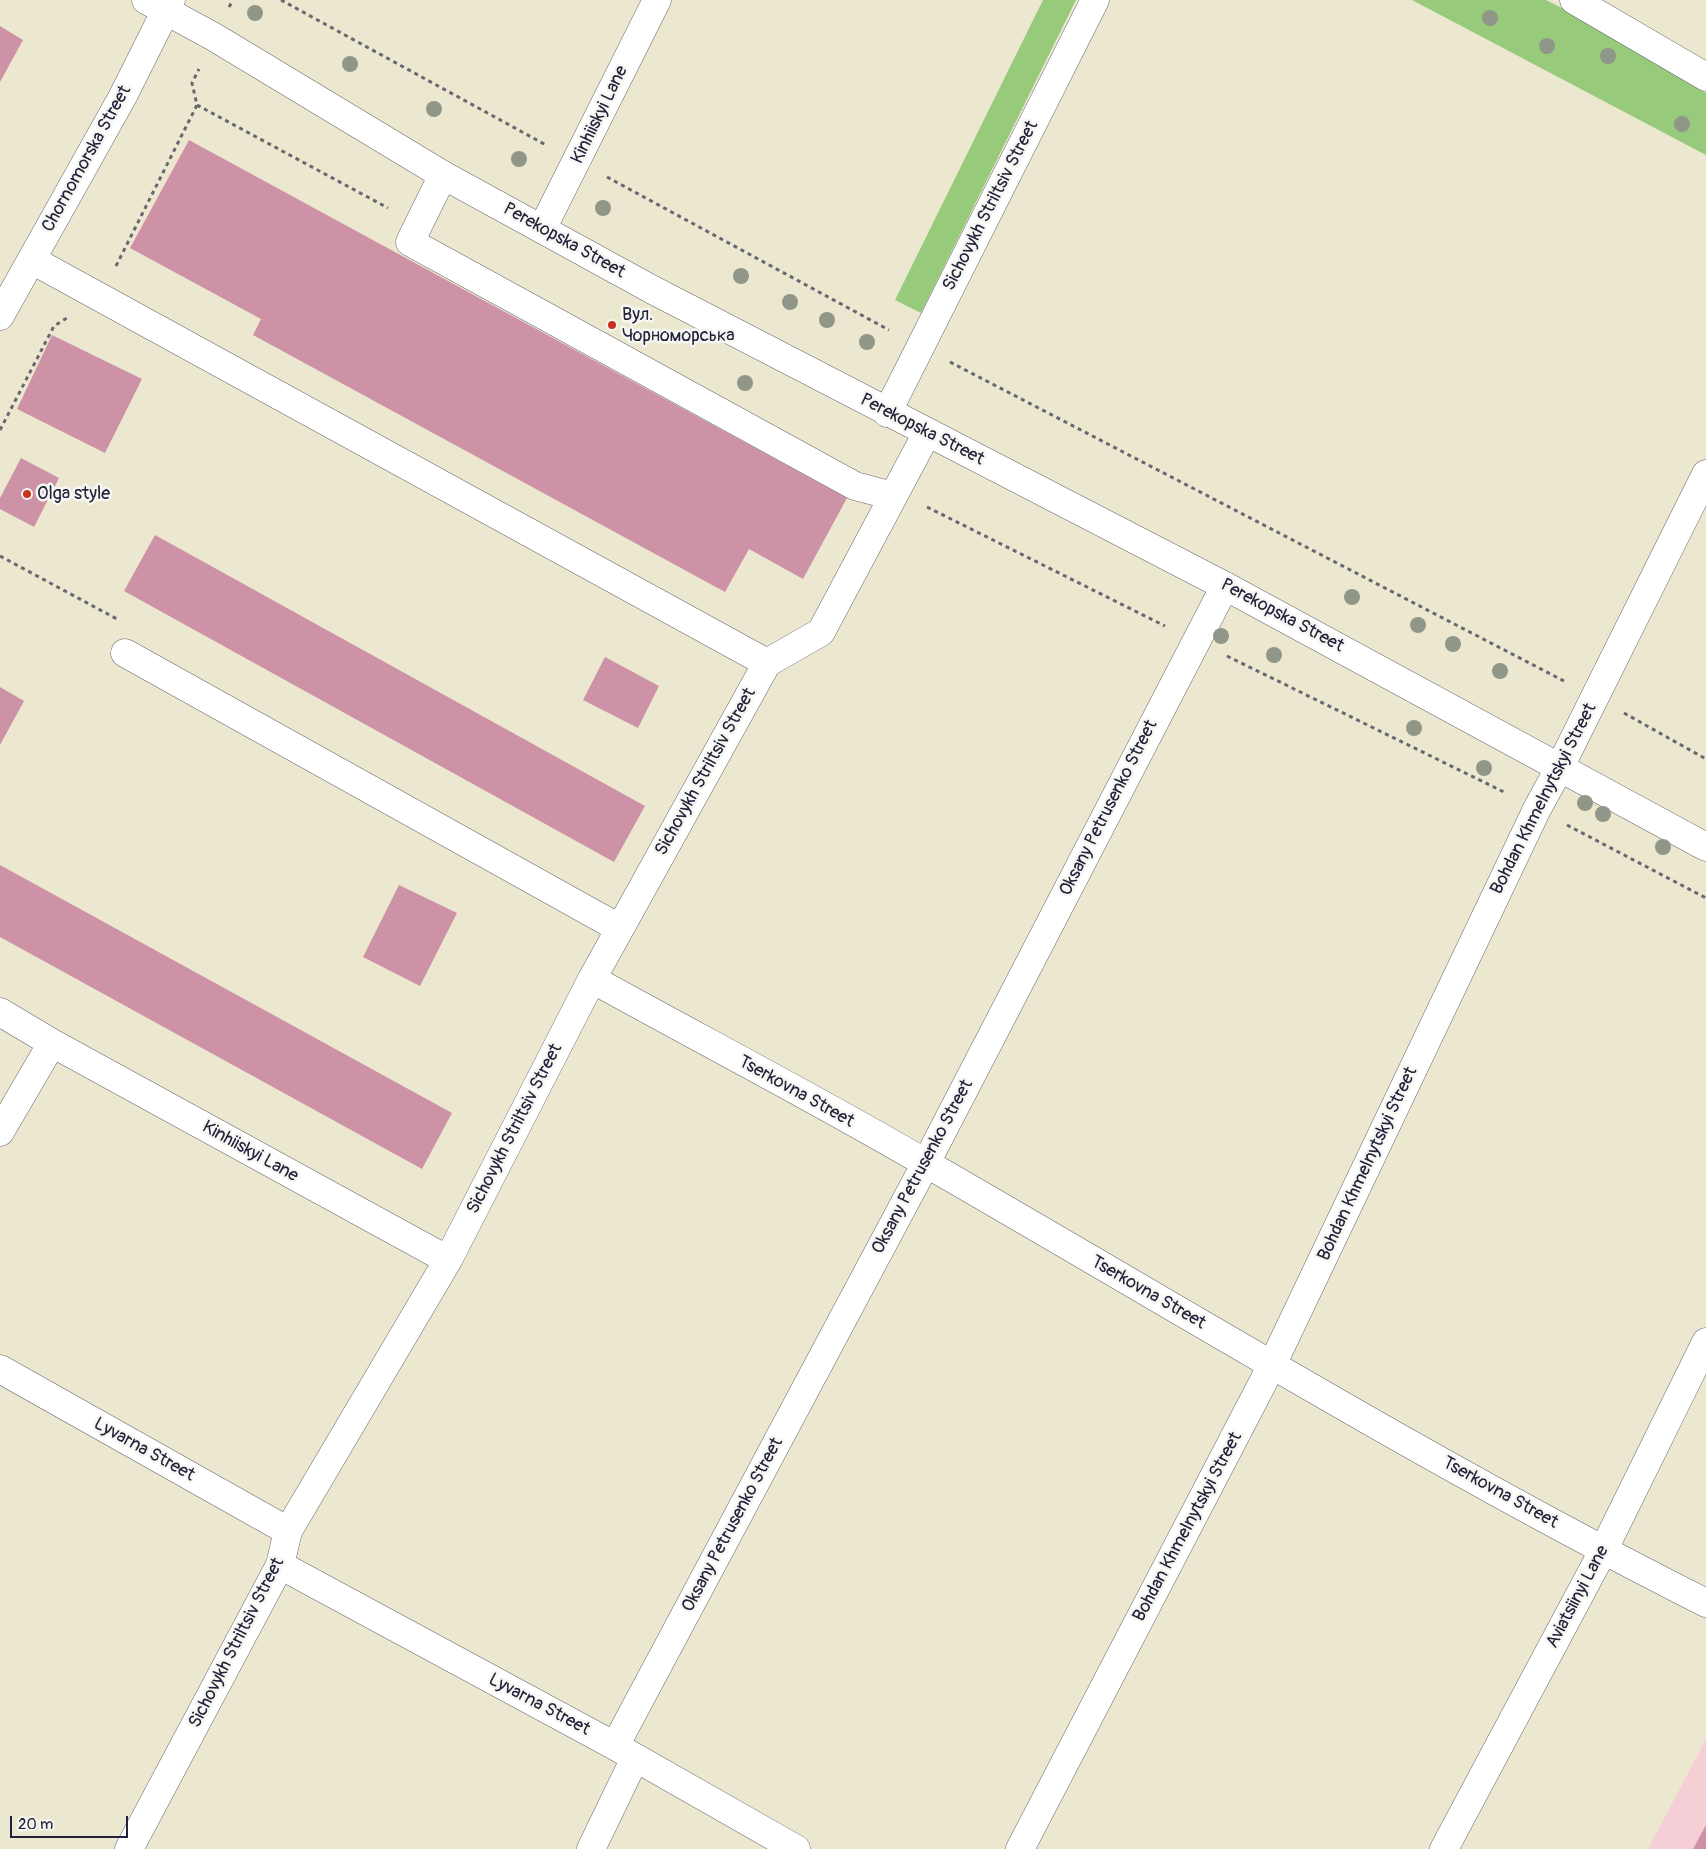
<!DOCTYPE html>
<meta charset="utf-8">
<style>
body{margin:0}
#map{position:relative;width:1706px;height:1849px;overflow:hidden;background:#ece8d0;font-family:Pangolin,sans-serif}
canvas{display:block}
.scale{position:absolute;left:10px;top:1816px;width:118px;height:22px;box-sizing:border-box;border:2px solid #22223b;border-top:0;padding-left:6px;font-size:15px;line-height:18px;white-space:nowrap;color:#22223b;-webkit-text-stroke:4px #f6f6f2;paint-order:stroke}
</style>
<div id="map">
<canvas width="1706" height="1849"></canvas>
<div class="scale">20 m</div>
</div>
<script>
const ctx = document.querySelector('canvas').getContext('2d');
ctx.lineJoin = 'round';
function fillPath(path, color) { ctx.fillStyle = color; ctx.fill(path, 'evenodd'); }
function trace(path, color, width, dash) { ctx.strokeStyle = color; ctx.lineWidth = width; ctx.lineCap = dash ? 'butt' : 'round'; ctx.setLineDash(dash || []); ctx.stroke(path); }
function drawText(font, color, halo, rows, align = 'center') {
  ctx.font = font + ' Pangolin,sans-serif'; ctx.lineWidth = 5; ctx.setLineDash([]); ctx.textBaseline = 'middle'; ctx.strokeStyle = halo; ctx.fillStyle = color; for (const [text, x, y, turn = 0] of rows) {
    ctx.save(); ctx.translate(x, y); ctx.rotate((+turn || 0) * Math.PI / 180); ctx.textAlign = isNaN(turn) ? turn : align; if (halo) ctx.strokeText(text, 0, 0); ctx.fillText(text, 0, 0); ctx.restore();
  }
}
fillPath(new Path2D(`
 M1706,1739V1849H1648Z`), '#f6cfd6');
fillPath(new Path2D(`
 M1043,0H1076L921,313L895,300Z
 M1412,0H1546L1560,7L1706,93V155Z`), '#98ca7b');
fillPath(new Path2D(`
 M0,26L23,40L0,82Z
 M189,140L847,498L803,579L749,549L725,592L253,335L261,319L130,248Z
 M52,335L142,379L105,453L17,409Z
 M21,458L59,478L34,527L0,509V498Z
 M155,535L645,806L614,862L124,591Z
 M605,657L659,686L638,728L583,700Z
 M0,687L24,701L0,745Z
 M0,865L452,1113L422,1169L0,937Z
 M399,885L457,913L420,986L363,957Z
 M1706,1825V1849H1693Z`), '#cd92a6');
const minor = new Path2D(`
 M1574,0L1706,77
 M443,175L410,242L855,486L893,496
 M542,229L657,0
 M32,260L767,663
 M0,316L123,96L171,0
 M887,413L1095,0
 M125,653L619,928
 M592,979C704,1041 818,1100 929,1165C1186,1313 1440,1469 1706,1603
 M0,1012L52,1043L448,1260
 M0,1132L52,1043
 M0,1369L288,1531
 M280,1565L615,1746L796,1849
 M615,1746L926,1163L1225,586
 M129,1849L280,1565L288,1531L448,1260L592,979L767,663L821,632L927,433
 M591,1849L635,1758
 M1020,1849L1272,1365L1537,809L1560,767L1706,474
 M1444,1849L1603,1551L1706,1342`);
const major = new Path2D(`
 M146,0L214,37L443,175L651,289L1225,586L1706,847`);
trace(minor, '#69676f', 29);
trace(major, '#69676f', 29);
trace(new Path2D(`
 M281,0L546,145
 M229,7L233,0
 M197,105L388,208
 M607,177L889,330
 M116,266L197,105L192,83L199,69
 M950,362L1564,681
 M0,430L54,326L67,318
 M927,507L1165,626
 M0,556L117,619
 M1227,656L1506,793
 M1624,713L1706,759
 M1567,825L1706,898`), '#69676f', 3, [4, 4]);
trace(minor, '#fff', 28);
trace(major, '#fff', 28);
ctx.fillStyle = '#909788';
for (const [x, y] of [
 [255,13],
 [1490,18],
 [1547,46],
 [1608,56],
 [350,64],
 [434,109],
 [1682,124],
 [519,159],
 [603,208],
 [741,276],
 [790,302],
 [827,320],
 [867,342],
 [745,383],
 [1352,597],
 [1418,625],
 [1221,636],
 [1453,644],
 [1274,655],
 [1500,671],
 [1414,728],
 [1484,768],
 [1585,803],
 [1603,814],
 [1663,847]
]) { ctx.beginPath(); ctx.arc(x, y, 8, 0, 2 * Math.PI); ctx.fill(); }
for (const [x, y, r, color] of [
 [612,325,5,"#c8321e"],
 [27,494,5,"#c8321e"]
]) { const dot = new Path2D(); dot.arc(x, y, r, 0, 2 * Math.PI); ctx.fillStyle = color; ctx.fill(dot); trace(dot, '#f6f6f2', 2); }
drawText('18px', '#22223b', '#f6f6f2', [
 ["Kinhiiskyi Lane",600,115,-64],
 ["Chornomorska Street",87,159,-61],
 ["Sichovykh Striltsiv Street",991,206,-63],
 ["Perekopska Street",564,241,29],
 ["Perekopska Street",922,430,27],
 ["Perekopska Street",1282,616,28],
 ["Sichovykh Striltsiv Street",706,772,-61],
 ["Bohdan Khmelnytskyi Street",1544,799,-63],
 ["Oksany Petrusenko Street",1109,808,-63],
 ["Tserkovna Street",796,1092,29],
 ["Sichovykh Striltsiv Street",515,1129,-63],
 ["Kinhiiskyi Lane",250,1152,29],
 ["Bohdan Khmelnytskyi Street",1368,1164,-65],
 ["Oksany Petrusenko Street",923,1167,-62],
 ["Tserkovna Street",1148,1293,30],
 ["Lyvarna Street",144,1450,29],
 ["Tserkovna Street",1500,1493,29],
 ["Oksany Petrusenko Street",733,1525,-62],
 ["Bohdan Khmelnytskyi Street",1188,1527,-62],
 ["Aviatsiinyi Lane",1578,1597,-62],
 ["Sichovykh Striltsiv Street",237,1643,-63],
 ["Lyvarna Street",539,1705,28]
]);
drawText('18px', '#22223b', '#f6f6f2', [
 ["Вул.",622,315],
 ["Чорноморська",622,336],
 ["Olga style",37,494]
], 'left');
</script>
